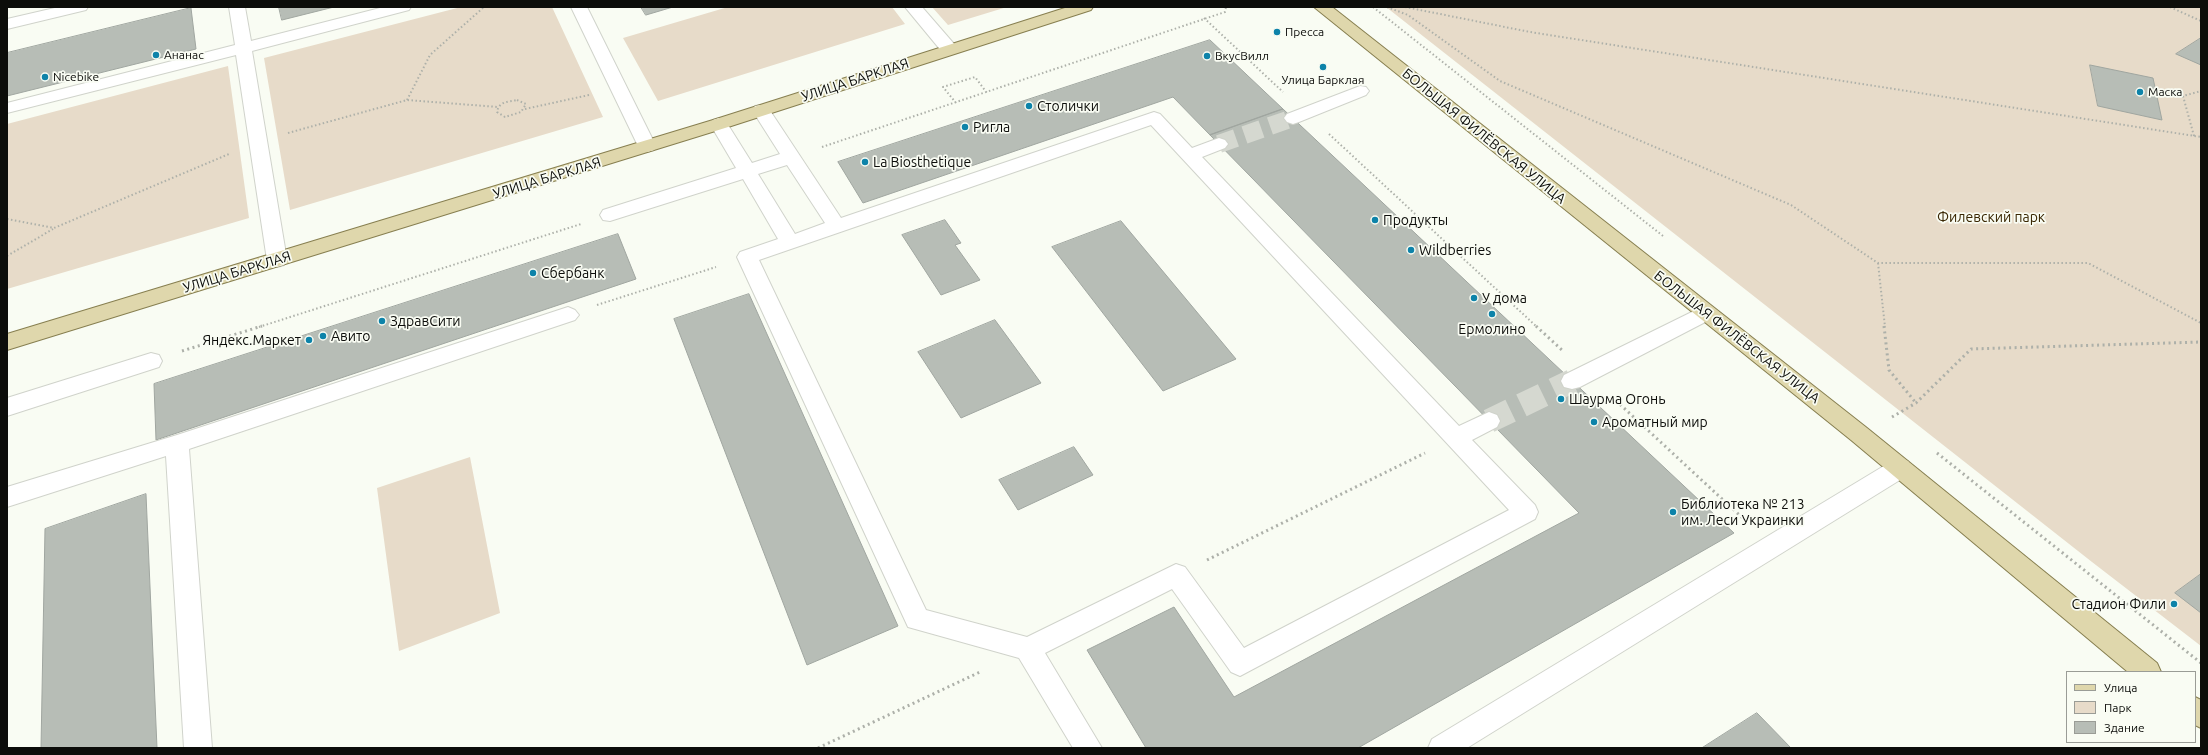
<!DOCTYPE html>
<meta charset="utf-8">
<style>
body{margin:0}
#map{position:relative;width:2208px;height:755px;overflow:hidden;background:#f9fcf3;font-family:Ubuntu,sans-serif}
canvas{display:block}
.frame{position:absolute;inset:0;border:8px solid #0c0d0a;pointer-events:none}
.legend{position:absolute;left:2066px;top:671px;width:130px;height:72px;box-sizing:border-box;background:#f9fcf3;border:1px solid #9a9c96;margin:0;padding:5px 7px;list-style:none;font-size:12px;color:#0c0d0a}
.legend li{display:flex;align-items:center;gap:8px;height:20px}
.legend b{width:20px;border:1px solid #9a9c96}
</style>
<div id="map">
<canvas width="2208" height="755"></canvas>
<div class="frame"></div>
<ul class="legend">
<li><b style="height:5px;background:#dfd7ac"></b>Улица</li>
<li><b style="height:11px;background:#e7dbc9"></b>Парк</li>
<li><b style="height:11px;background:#b7bdb6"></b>Здание</li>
</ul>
</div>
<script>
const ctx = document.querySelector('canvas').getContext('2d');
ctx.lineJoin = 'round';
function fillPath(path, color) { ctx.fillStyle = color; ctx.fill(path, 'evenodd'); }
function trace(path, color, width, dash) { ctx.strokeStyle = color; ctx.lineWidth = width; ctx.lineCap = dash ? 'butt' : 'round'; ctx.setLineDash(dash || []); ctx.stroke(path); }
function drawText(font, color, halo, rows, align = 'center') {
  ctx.font = font + ' Ubuntu,sans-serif'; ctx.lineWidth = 3.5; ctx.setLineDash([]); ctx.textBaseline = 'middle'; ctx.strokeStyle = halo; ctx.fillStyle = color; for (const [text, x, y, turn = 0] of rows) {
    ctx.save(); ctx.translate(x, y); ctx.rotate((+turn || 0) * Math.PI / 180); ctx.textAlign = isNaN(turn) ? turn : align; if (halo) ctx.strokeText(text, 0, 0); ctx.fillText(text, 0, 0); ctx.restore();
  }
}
fillPath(new Path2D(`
 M461,7H552L603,117L290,210L264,58Z
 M728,7H892L905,24L658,101L623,38Z
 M932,7H1007L948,25Z
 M1386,7H2201V646L2092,562Z
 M228,66L249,218L7,289V124Z
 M470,457L500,613L399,651L377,488Z`), '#e7dbc9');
const building = new Path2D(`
 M279,7H334L282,20Z
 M641,7H673L646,15Z
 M191,8L196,49L7,96V53Z
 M2201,38V65L2176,54Z
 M1210,40L1283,109L1210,135L1173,97L863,203L838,162Z
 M2090,65L2153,78L2162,120L2098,106Z
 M1283,109L1734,533L1358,748H1146L1087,650L1174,607L1234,697L1579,513L1210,135Z
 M945,220L961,243L955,245L980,280L941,295L902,235Z
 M1121,221L1236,359L1163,391L1052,247Z
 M618,234L636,279L156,440L154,384Z
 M749,294L898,626L807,665L674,319Z
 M995,320L1041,383L961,418L918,352Z
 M1074,447L1093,475L1018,510L999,480Z
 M146,494L157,748H41L45,529Z
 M2201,574V613L2175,593Z
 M1757,713L1791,748H1702Z`);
fillPath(building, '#b7bdb6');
trace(building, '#a0a6a0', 1);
trace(new Path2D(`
 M1219,144L1293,118`), '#d5d8d0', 18, [18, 9]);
trace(new Path2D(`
 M1489,421L1572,381`), '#d5d8d0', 24, [24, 12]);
const minor = new Path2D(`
 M59,7H88L86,10L7,29V19Z
 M229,7H245L251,41L384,7H411L409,10L252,51L287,260L284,265L277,267L270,265L267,260L236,55L7,113V103L235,45Z
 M571,7H587L656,146L654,150L647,152L640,150L638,146Z
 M905,7H922L955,45L957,49L955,53H943Z
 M1360,86L1366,87L1369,91L1366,95L1299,122L1293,124L1287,122L1284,118L1287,114Z
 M761,105L767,106L841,218L1154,112L1160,114L1192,148L1219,138L1225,140L1228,144L1225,148L1202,157L1459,426L1489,412L1497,415L1500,421L1497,427L1472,440L1535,505L1538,512L1535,519L1240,676L1231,672L1172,589L1045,653L1102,748H1073L1019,658L908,627L737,257L740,252L778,239L743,179L610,221L603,220L600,215L603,210L736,168L710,124L713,120L719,118L725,120L752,163L780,154L752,110L755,106ZM1151,125L1509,510L1244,648L1185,567L1176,564L1027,637L926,610L759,260ZM787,165L825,223L795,234L758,174Z
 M1706,305L1713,308L1716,313L1713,318L1580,387L1572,389L1564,387L1561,381L1564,375Z
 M568,307L575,310L579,315L575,320L189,449L212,748H184L166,456L7,507V487L177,435Z
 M151,353L159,355L162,361L159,367L7,416V398Z
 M1900,459L1908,461L1912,468L1908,475L1467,748H1428L1432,739L1892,461Z`);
const major = new Path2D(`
 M1068,7H1093L1091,10L725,128L7,350V334L713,120Z
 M1314,7H1332L1867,428L2157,663L2161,672H2128L1851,440Z
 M2195,697L2201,700V728L2195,725Z`);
trace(minor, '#d0d3cb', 2);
trace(major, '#877f50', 2);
trace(new Path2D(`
 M1373,7L1663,236
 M1387,7L1408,15L1500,81L1791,205L1878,263H2088L2201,323
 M1405,7L1530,32L2201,137
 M2170,7L2201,21
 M1204,18L1283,92
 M407,100L430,55L484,7
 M517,100L526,104L521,112L505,117L497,112C499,101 508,102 517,100Z
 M956,103L943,87L975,77L987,93
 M525,109L589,95
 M288,133L407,100L498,107
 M1329,134L1537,327
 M2194,136L2183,96L2201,91
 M822,147L1225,12L1226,7
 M7,219L54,228L229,154
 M7,256L53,229
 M1878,263L1885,327
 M597,305L716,267
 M259,327L581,224`), '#adb0a9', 2, [1.5, 2.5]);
trace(new Path2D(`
 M1536,326L1563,351
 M1884,326L1889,370L1916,403
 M182,351L262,326
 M1612,397L1748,523
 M1892,417L1916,403L1971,349L2201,342
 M1937,453L2201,663
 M1207,560L1425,453
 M818,748L980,672`), '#adb0a9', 3, [2, 3.5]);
fillPath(minor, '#fff');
fillPath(major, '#dfd7ac');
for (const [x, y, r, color] of [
 [1277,32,4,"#0d83a9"],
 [156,55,4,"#0d83a9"],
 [1207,56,4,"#0d83a9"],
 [1323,67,4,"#0d83a9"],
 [45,77,4,"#0d83a9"],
 [2140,92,4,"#0d83a9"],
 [1029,106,4,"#0d83a9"],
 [965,127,4,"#0d83a9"],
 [865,162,4,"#0d83a9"],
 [1375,220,4,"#0d83a9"],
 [1411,250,4,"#0d83a9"],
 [533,273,4,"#0d83a9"],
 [1474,298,4,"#0d83a9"],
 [1492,314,4,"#0d83a9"],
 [382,321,4,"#0d83a9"],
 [323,336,4,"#0d83a9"],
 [309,340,4,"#0d83a9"],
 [1561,399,4,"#0d83a9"],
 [1594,422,4,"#0d83a9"],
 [1673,512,4,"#0d83a9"],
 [2174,604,4,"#0d83a9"]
]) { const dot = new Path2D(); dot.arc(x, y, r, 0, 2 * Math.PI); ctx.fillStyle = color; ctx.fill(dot); trace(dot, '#f9fcf3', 1.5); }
drawText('12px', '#0c0d0a', '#f9fcf3', [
 ["Пресса",1285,32],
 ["Ананас",164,55],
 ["ВкусВилл",1215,56],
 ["Nicebike",53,77],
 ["Улица Барклая",1323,80,"center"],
 ["Маска",2148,92]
], 'left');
drawText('14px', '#0c0d0a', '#f9fcf3', [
 ["УЛИЦА БАРКЛАЯ",855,80,-18],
 ["БОЛЬШАЯ ФИЛЁВСКАЯ УЛИЦА",1484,136,39],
 ["УЛИЦА БАРКЛАЯ",547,178,-17],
 ["УЛИЦА БАРКЛАЯ",237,272,-17],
 ["БОЛЬШАЯ ФИЛЁВСКАЯ УЛИЦА",1737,337,38]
]);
drawText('14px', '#0c0d0a', '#f9fcf3', [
 ["Столички",1037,106],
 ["Ригла",973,127],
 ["La Biosthetique",873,162],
 ["Продукты",1383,220],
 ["Wildberries",1419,250],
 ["Сбербанк",541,273],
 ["У дома",1482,298],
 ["ЗдравСити",390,321],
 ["Ермолино",1492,329,"center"],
 ["Авито",331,336],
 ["Яндекс.Маркет",301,340,"right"],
 ["Шаурма Огонь",1569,399],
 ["Ароматный мир",1602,422],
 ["Библиотека № 213",1681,504],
 ["им. Леси Украинки",1681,520],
 ["Стадион Фили",2166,604,"right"]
], 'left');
drawText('14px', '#392602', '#f9fcf3', [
 ["Филевский парк",1991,217]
]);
</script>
